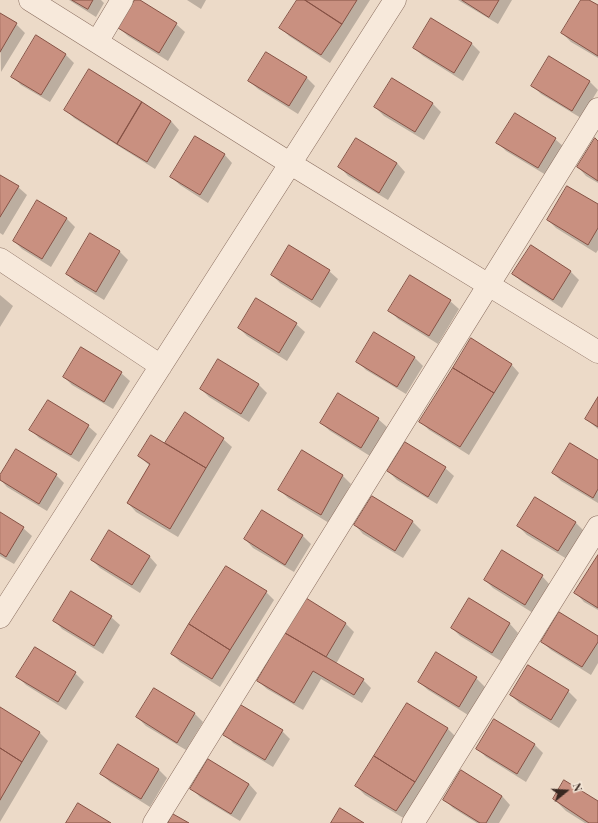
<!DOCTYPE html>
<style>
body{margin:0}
#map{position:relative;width:598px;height:823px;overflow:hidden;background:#ecdac8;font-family:"Playfair Display",serif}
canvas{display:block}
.north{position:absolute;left:546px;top:771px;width:40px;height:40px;-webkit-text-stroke:3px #f4e6d7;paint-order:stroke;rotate:72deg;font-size:11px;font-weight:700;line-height:16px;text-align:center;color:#392821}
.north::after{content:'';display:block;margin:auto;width:14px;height:18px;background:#392821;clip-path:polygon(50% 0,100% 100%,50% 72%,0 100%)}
</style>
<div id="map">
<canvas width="598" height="823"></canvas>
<div class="north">N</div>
</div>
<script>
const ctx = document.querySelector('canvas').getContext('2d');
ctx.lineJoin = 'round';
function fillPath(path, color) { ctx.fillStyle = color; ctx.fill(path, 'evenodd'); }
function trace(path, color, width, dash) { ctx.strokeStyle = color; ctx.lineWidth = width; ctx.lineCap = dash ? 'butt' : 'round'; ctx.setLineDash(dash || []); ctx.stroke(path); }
fillPath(new Path2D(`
 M69,0H101L104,3L96,17Z
 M136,0L176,24L185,32L168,61L128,36L119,28Z
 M187,0H206L201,9Z
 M299,0H370L330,63L289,36L281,28Z
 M458,0H512L498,24Z
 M582,0H587L598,7V58L571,42L562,33Z
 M0,14L16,24L25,33L1,72Z
 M432,20L472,44L480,52L463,81L423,56L414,48Z
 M65,54L74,63L50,102L21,85L12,76Z
 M550,57L590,82L598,90L581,118L541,94L533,86Z
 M306,77L315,86L298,114L258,89L249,81Z
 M432,103L441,112L424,140L384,116L375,107Z
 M66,110L171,121L179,130L155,169L74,118Z
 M555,139L564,147L546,175L506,151L498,143Z
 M598,142V183L586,176L578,167Z
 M224,154L232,163L208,203L180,185L171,177Z
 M397,163L405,172L388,200L348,176L340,167Z
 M0,176L18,187L27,195L3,235L0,233Z
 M38,201L67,219L75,227L51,267L22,249L14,241Z
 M598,205V250L596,253L556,228L548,220Z
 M91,235L120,252L128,260L104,300L75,282L67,274Z
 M531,246L571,272L579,280L562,308L522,282L513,274Z
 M329,271L338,279L320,308L280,283L272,275Z
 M411,276L450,301L459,309L438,344L398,319L390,311Z
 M0,295L13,306L0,327Z
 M256,300L296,324L305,332L287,361L247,336L239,328Z
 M415,358L423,366L406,394L366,370L357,361Z
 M218,361L259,385L267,393L249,422L209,397L201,389Z
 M511,364L519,373L469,455L429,430L421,422Z
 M121,373L130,381L113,409L72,385L64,377Z
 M598,399V429L586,419Z
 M185,414L223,439L232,447L178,537L136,512L128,503L150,466L139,456L165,444Z
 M378,419L387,427L370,456L330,431L321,423Z
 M88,426L97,434L79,462L39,438L31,430Z
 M598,461V503L561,481L553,473Z
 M445,468L454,476L437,504L397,480L388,471Z
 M56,475L64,483L47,511L7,487L0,479V477Z
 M342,475L351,484L329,523L288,498L279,489Z
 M0,513L23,528L32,536L14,564L0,556Z
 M412,521L421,530L403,558L363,534L355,525Z
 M575,522L584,531L567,559L527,535L518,526Z
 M302,535L311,544L294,572L253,548L245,539Z
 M149,556L157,565L140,593L100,568L92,560Z
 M598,557V610L584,602L576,593Z
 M542,576L550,585L533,613L493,588L485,580Z
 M266,592L274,600L220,687L180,662L172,654Z
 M306,600L346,624L354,632L336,664L363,680L371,688L362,703L321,679L303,710L267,689L258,681Z
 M470,600L510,624L518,633L501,661L460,636L452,628Z
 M111,617L120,625L103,654L62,629L54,620Z
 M598,637V663L591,675L551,650L542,642Z
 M436,654L476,678L485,687L468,715L428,690L419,682Z
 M75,673L84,682L66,710L26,685L18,677Z
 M568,691L577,700L559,728L519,703L511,695Z
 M0,709L40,733L48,741L0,822Z
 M195,714L203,722L186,750L146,726L137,717Z
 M495,720L535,745L543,753L526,782L486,757L478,749Z
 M447,728L456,737L405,819L365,795L356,786Z
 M282,731L290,739L273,767L233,743L225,734Z
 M118,745L159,770L167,778L150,807L110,782L101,774Z
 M209,760L249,784L257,793L240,821L200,797L191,788Z
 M502,796L510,805L499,823H477L453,808L445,800Z
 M554,799L598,802V823H585L566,811Z`), '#0003');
const building = new Path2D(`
 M72,0H93L88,9Z
 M135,0H140L177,23L159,53L118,28Z
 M297,0H305L342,24L321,55L279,28Z
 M305,0H357L342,24Z
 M462,0H499L489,17Z
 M581,0H589L598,5V56L561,33Z
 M0,13L17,23L0,52Z
 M431,18L472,43L454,73L413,48Z
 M36,35L66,54L41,95L11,77Z
 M266,52L307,77L289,106L248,81Z
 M549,56L590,81L572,111L531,86Z
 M89,69L142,102L117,144L64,110Z
 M392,78L433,103L415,132L374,107Z
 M142,102L171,121L147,162L117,144Z
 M515,113L556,138L538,168L496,143Z
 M195,136L225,154L200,195L170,177Z
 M356,138L397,163L379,193L338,167Z
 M595,138L598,141V181L577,167Z
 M0,175L19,186L0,217Z
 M567,186L598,204V228L588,245L547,220Z
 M37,200L67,218L42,259L13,241Z
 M90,233L120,251L96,292L66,274Z
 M289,245L330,270L312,300L271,275Z
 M531,245L571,271L553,300L512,274Z
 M410,275L451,300L429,336L388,311Z
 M256,298L297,323L279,353L238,328Z
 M374,332L415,357L397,387L356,362Z
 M471,338L512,364L494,393L453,368Z
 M81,347L122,372L104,402L63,377Z
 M218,359L259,384L241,414L200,389Z
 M453,368L494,393L460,447L419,422Z
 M338,393L379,418L361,448L320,423Z
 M598,397V427L585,419Z
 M48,400L89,425L71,455L29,430Z
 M185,412L224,438L206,468L165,443Z
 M151,435L206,468L170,529L127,503L150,464L138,456Z
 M405,442L446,467L428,497L387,471Z
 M570,443L598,460V489L593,498L552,473Z
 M16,449L57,474L39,504L0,480V475Z
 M302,450L343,475L321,515L278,490Z
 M372,496L413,521L395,551L354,525Z
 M535,497L576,522L558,551L517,526Z
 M262,510L303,535L285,565L244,539Z
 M0,512L24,527L6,557L0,553Z
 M109,530L150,556L132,585L91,560Z
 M502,550L543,575L525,605L484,580Z
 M598,555V608L574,593Z
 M226,566L267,591L230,650L189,624Z
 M71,591L112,616L94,646L53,621Z
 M306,598L346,623L326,657L285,633Z
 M469,598L510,623L492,653L451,628Z
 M559,612L598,636V642L582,667L541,642Z
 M189,624L230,650L212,679L171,654Z
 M285,633L364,679L354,695L313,671L294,703L257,681Z
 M35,647L76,672L58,702L16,677Z
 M436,652L477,677L459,707L418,682Z
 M528,665L569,690L551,720L510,695Z
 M154,688L195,713L177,743L136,717Z
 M407,703L448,728L415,782L374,756Z
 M241,705L283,730L265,760L223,735Z
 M0,707L40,732L22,762L0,748Z
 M494,719L535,744L517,774L476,749Z
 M118,744L159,769L141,799L100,774Z
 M0,748L22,762L0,800Z
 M374,756L415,782L396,811L355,786Z
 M208,759L249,784L231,814L190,789Z
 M461,770L502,796L486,823H480L443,800Z
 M564,780L598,801V823H589L553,799Z
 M78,803L111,823H66Z
 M340,808L364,823H331Z
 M173,814L189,823H168Z`);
fillPath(building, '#c99080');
trace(building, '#865245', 1);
const minor = new Path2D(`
 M30,0L291,164L598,352
 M97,42L122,0
 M0,259L161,366
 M0,617L395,0
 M154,823L598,109
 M413,823L598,527`);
trace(minor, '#886c5e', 23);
trace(minor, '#f7e9db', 22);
</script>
